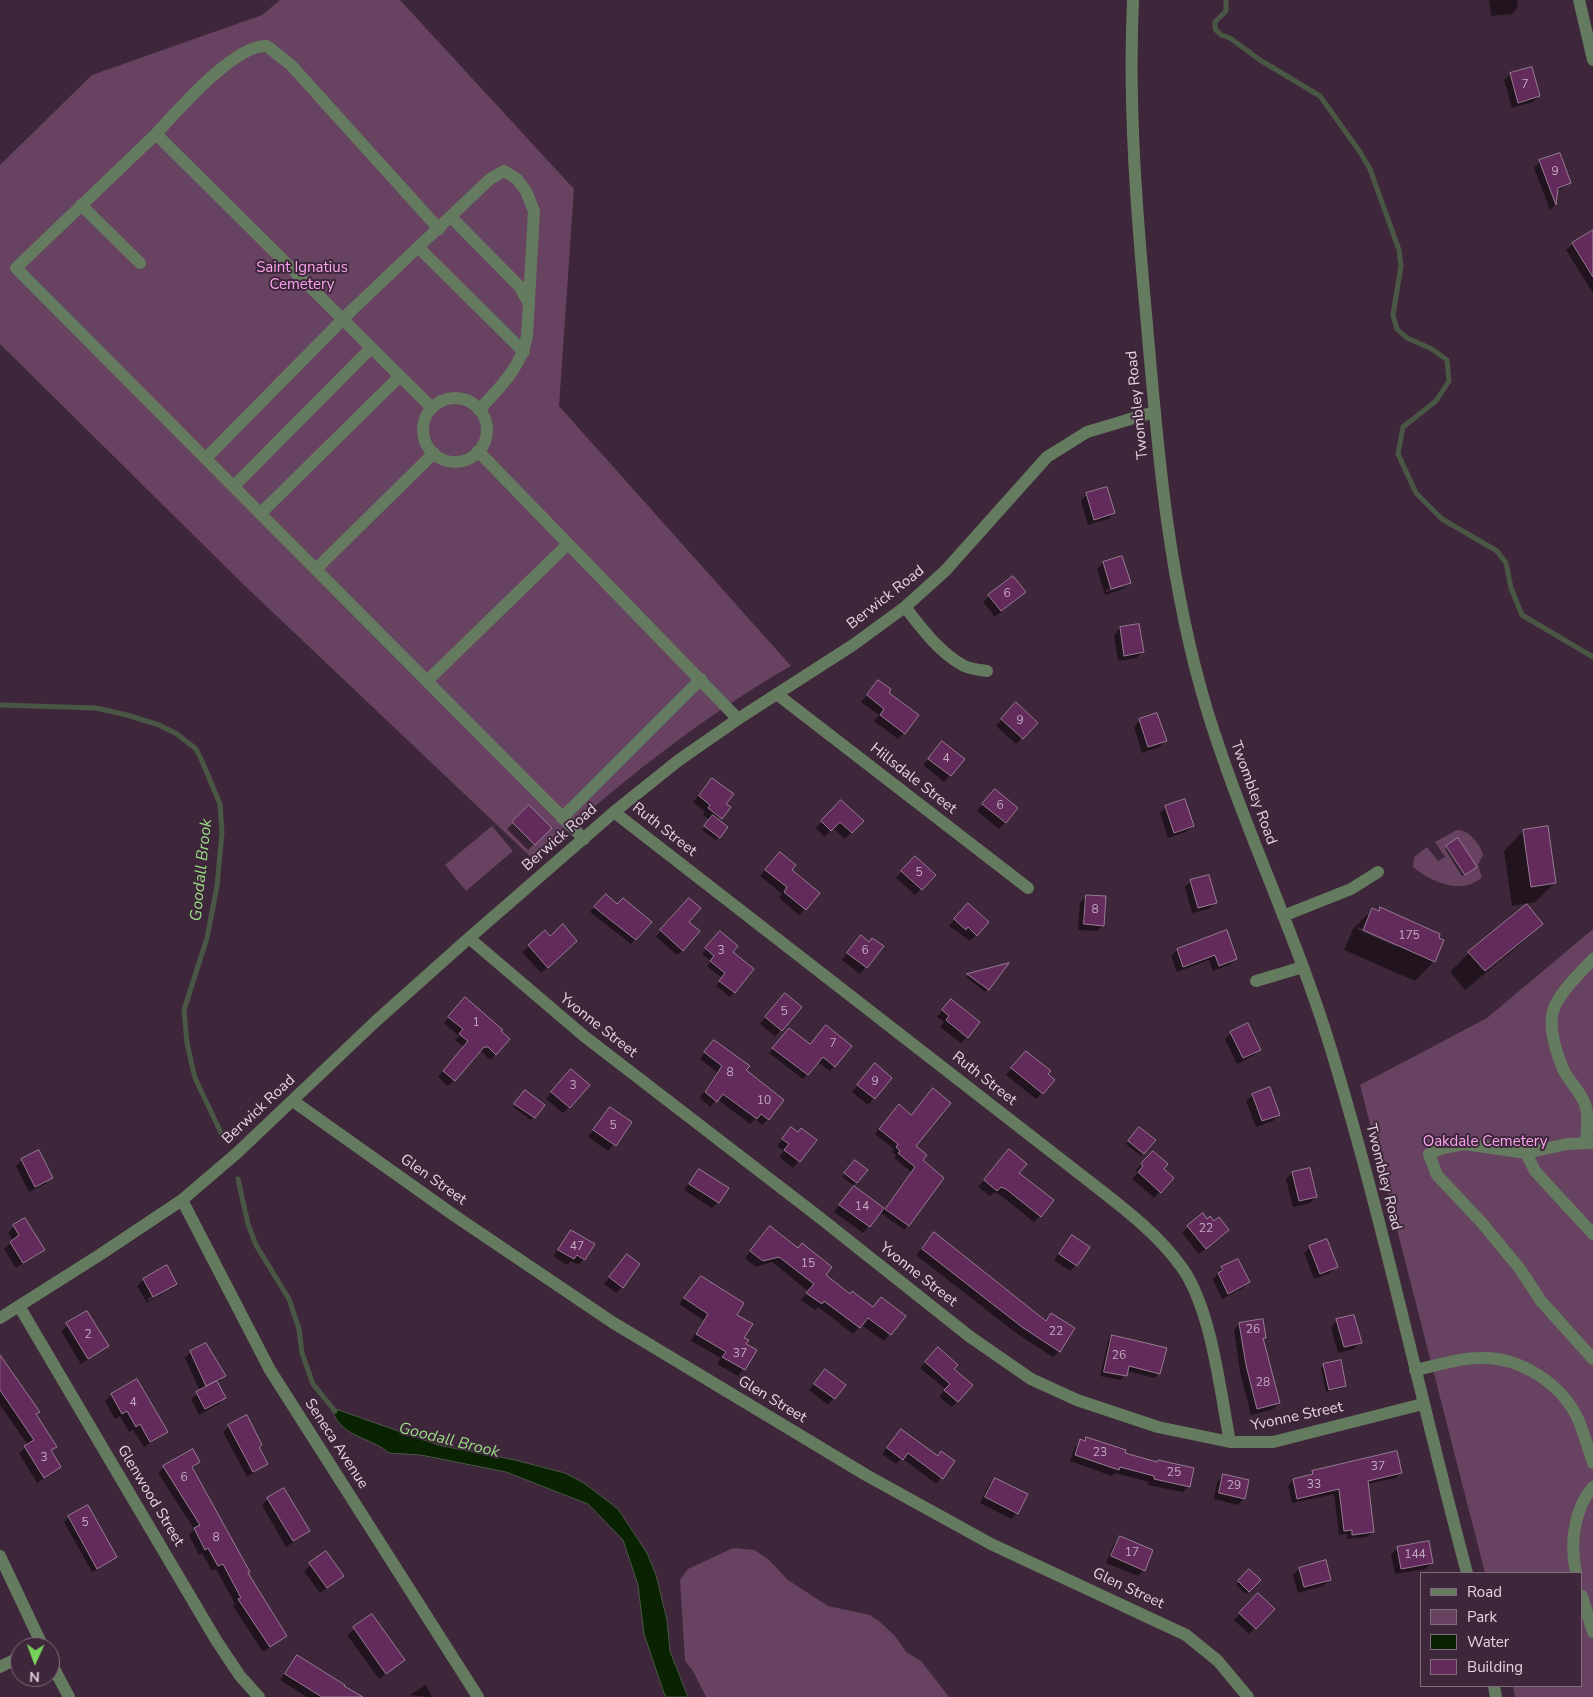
<!DOCTYPE html>
<style>
body{margin:0}
#map{position:relative;width:1593px;height:1697px;overflow:hidden;background:#3e273a;font-family:"Nunito Sans",sans-serif}
canvas{display:block}
.legend{position:absolute;left:1420px;top:1572px;width:162px;height:115px;box-sizing:border-box;background:#3e273a;border:1px solid #806c7c;margin:0;padding:6px 9px;list-style:none;font-size:15px;color:#e3d4e0}
.legend li{display:flex;align-items:center;gap:10px;height:25px}
.legend b{width:25px;border:1px solid #806c7c}
.north{position:absolute;left:10px;top:1637px;width:50px;height:50px;box-sizing:border-box;background:#3e273a;border:1px solid #806c7c;border-radius:50%;rotate:182deg;font-size:14px;font-weight:700;line-height:20px;text-align:center;color:#e3d4e0}
.north::after{content:'';display:block;margin:auto;width:18px;height:22px;background:#76d25a;clip-path:polygon(50% 0,100% 100%,50% 72%,0 100%)}
</style>
<div id="map">
<canvas width="1593" height="1697"></canvas>
<ul class="legend">
<li><b style="height:6px;background:#657b5f"></b>Road</li>
<li><b style="height:14px;background:#674261"></b>Park</li>
<li><b style="height:14px;background:#092202"></b>Water</li>
<li><b style="height:14px;background:#632a5c"></b>Building</li>
</ul>
<div class="north">N</div>
</div>
<script>
const ctx = document.querySelector('canvas').getContext('2d');
ctx.lineJoin = 'round';
function fillPath(path, color) { ctx.fillStyle = color; ctx.fill(path, 'evenodd'); }
function trace(path, color, width, dash) { ctx.strokeStyle = color; ctx.lineWidth = width; ctx.lineCap = dash ? 'butt' : 'round'; ctx.setLineDash(dash || []); ctx.stroke(path); }
function drawText(font, color, halo, rows, align = 'center') {
  ctx.font = font + ' "Nunito Sans",sans-serif'; ctx.lineWidth = 4; ctx.setLineDash([]); ctx.textBaseline = 'middle'; ctx.strokeStyle = halo; ctx.fillStyle = color; for (const [text, x, y, turn = 0] of rows) {
    ctx.save(); ctx.translate(x, y); ctx.rotate((+turn || 0) * Math.PI / 180); ctx.textAlign = isNaN(turn) ? turn : align; if (halo) ctx.strokeText(text, 0, 0); ctx.fillText(text, 0, 0); ctx.restore();
  }
}
fillPath(new Path2D(`
 M280,0H400L574,189L559,406L791,666C698,719 613,788 534,860L244,585L0,344V165L92,75L262,15Z
 M492,826L513,851L466,891L445,865Z
 M1457,830C1468,829 1481,845 1483,855L1478,865L1482,877C1463,896 1431,882 1413,867L1414,857L1427,847L1438,861L1445,857L1435,842Z
 M1593,929V1697H1515L1513,1686H1582V1573H1485L1360,1085L1487,1018Z
 M733,1548L755,1550L769,1560L788,1580L828,1606L870,1615L880,1622L895,1636L906,1652L921,1661L949,1697H706L693,1671L685,1661L680,1580L688,1569Z`), '#674261');
const water = new Path2D(`
 M330,1407L438,1445L515,1460L565,1473L584,1483L618,1509L647,1553L656,1575L667,1620L670,1651L688,1697H666L664,1693L644,1634L638,1585L623,1540L588,1504L506,1472L421,1455L389,1453C375,1440 354,1439 340,1424C336,1420 333,1412 330,1407Z`);
fillPath(water, '#092202');
trace(water, '#4a5745', 1);
fillPath(new Path2D(`
 M1489,0H1517L1518,7L1512,14L1491,16Z
 M1510,74L1539,96L1533,102L1512,108L1504,80Z
 M1540,161L1570,183L1556,192L1555,205L1550,210L1534,168Z
 M1593,238V293L1566,250L1573,244Z
 M1087,494L1114,513L1108,519L1088,525L1081,501Z
 M1103,563L1129,583L1123,589L1105,595L1097,569ZM1124,584V587L1106,592L1105,590Z
 M1024,592L995,617L983,602L989,596Z
 M1120,628L1142,652L1136,658L1118,661L1114,635Z
 M878,682L887,693L904,733L898,739L874,721L879,715L861,702Z
 M1017,704L1037,723L1016,744L996,726Z
 M1140,720L1165,741L1159,747L1142,753L1134,727Z
 M942,743L963,759L944,782L923,765Z
 M712,779L724,804L718,821L726,827L716,840L702,830L710,820L703,815L705,812L693,802Z
 M989,796L1017,808L999,829L977,811Z
 M841,802L862,821L845,839L833,828L824,837L816,828Z
 M529,807L550,828L528,850L507,829Z
 M1166,807L1193,826L1186,832L1168,838L1160,813Z
 M1523,831L1555,883L1535,902L1512,906L1504,851Z
 M1447,847L1473,870L1462,876L1445,849Z
 M915,857L934,875L915,895L896,878Z
 M773,860L790,870L805,909L799,915L779,898L782,894L760,876Z
 M1191,881L1215,903L1209,909L1192,913L1185,887Z
 M606,895L635,939L631,944L590,912Z
 M1086,896L1103,925L1097,931L1078,930L1080,903Z
 M683,905L687,922L683,950L677,955L656,937Z
 M1381,908L1416,923L1415,925L1434,961L1415,981L1344,950L1353,929L1372,910L1378,912ZM1358,927L1397,944V947L1357,929Z
 M962,911L976,935L970,941L949,926Z
 M1542,923L1522,943L1465,990L1450,972L1469,953Z
 M545,931L550,937L569,947L541,973L522,952Z
 M1226,932L1236,959L1229,965L1213,971L1209,960L1177,972L1171,956L1177,950Z
 M716,937L753,969L730,997L716,986L722,978L707,966L711,961L702,954Z
 M855,943H868L882,947L860,974L842,960Z
 M1006,965L985,992L966,977L968,975Z
 M779,1001L781,1030L775,1036L760,1024Z
 M460,1004L500,1031L496,1054L490,1060L482,1052H478L448,1086L438,1077L464,1047L455,1040L459,1036L444,1023Z
 M945,1007L967,1037L961,1043L940,1027L944,1022L937,1017Z
 M1231,1033L1260,1049L1254,1055L1237,1064L1225,1039Z
 M784,1035L810,1046L851,1047L830,1071L818,1062L803,1079L769,1053Z
 M709,1047L744,1071L768,1119L762,1125L755,1119L750,1124L717,1099L710,1107L700,1098L717,1072L700,1059Z
 M1019,1059L1046,1074L1042,1093L1036,1099L1006,1075Z
 M869,1071L891,1078L868,1105L852,1092Z
 M565,1077L569,1107L563,1113L546,1099Z
 M522,1094L543,1105L531,1120L513,1107Z
 M1253,1095L1279,1114L1273,1121L1256,1127L1246,1101Z
 M610,1108L630,1123L608,1151L588,1137Z
 M894,1110L911,1116L914,1147L921,1160L908,1225L904,1230L880,1212L863,1233L834,1212L854,1187L884,1209L911,1172L894,1158L896,1156L892,1152L894,1149L875,1134Z
 M791,1128L816,1141L793,1168L779,1157L784,1151L777,1146Z
 M1137,1131L1143,1153L1141,1156L1126,1144Z
 M1003,1157L1018,1173L1040,1216L1034,1222L1000,1195L994,1192L990,1196L978,1187Z
 M1146,1158L1172,1178L1154,1198L1132,1179L1138,1173L1135,1171Z
 M22,1160L51,1178L45,1184L29,1192L16,1166Z
 M852,1164L866,1170L853,1185L842,1177Z
 M1309,1169L1316,1197L1310,1203L1293,1207L1286,1179L1292,1173Z
 M699,1170L718,1202L712,1208L684,1190Z
 M1207,1220L1221,1236L1199,1254L1182,1233L1188,1227Z
 M14,1226L43,1249L16,1268L4,1249L13,1241L8,1233Z
 M571,1231L584,1259L578,1265L571,1261L567,1265L553,1256Z
 M764,1233L797,1249L802,1244L824,1275L850,1295L873,1308L904,1317L884,1341L820,1296L819,1298L859,1328L853,1334L818,1307L815,1310L801,1300L808,1291L772,1262L756,1267L745,1258Z
 M934,1234L1044,1321L1051,1315L1059,1351L1053,1357L1016,1333L916,1255Z
 M1072,1236L1076,1265L1070,1271L1054,1260Z
 M1310,1247L1336,1267L1330,1273L1314,1279L1304,1253Z
 M627,1255L622,1287L616,1293L604,1284Z
 M1238,1260L1249,1282L1243,1288L1222,1299L1213,1280L1221,1268Z
 M166,1267L176,1283L170,1289V1286L147,1299L148,1301L170,1289L147,1303L137,1286L143,1280Z
 M701,1277L735,1315L745,1344L755,1350L738,1376L717,1364L721,1358L691,1341L703,1320L679,1304Z
 M87,1312L107,1346L81,1364L61,1331Z
 M1337,1321L1360,1342L1354,1349L1338,1353L1331,1327Z
 M1240,1324L1265,1337L1262,1340L1279,1403L1273,1409L1251,1415L1240,1372L1234,1330Z
 M1112,1336L1159,1373L1154,1378L1127,1371L1121,1380L1100,1376L1108,1341Z
 M191,1352L224,1376L217,1383L225,1398L219,1404L199,1415L191,1399L200,1391L185,1358Z
 M931,1355L953,1369L958,1400L920,1368Z
 M1324,1365L1345,1386L1342,1388L1326,1392L1321,1368Z
 M825,1371L844,1385L828,1405L809,1390Z
 M0,1373L35,1415L55,1447L51,1451L60,1467L37,1483L19,1453L28,1445L0,1405Z
 M137,1381L166,1432L144,1447L133,1430L129,1432L120,1416L115,1419L105,1401L111,1395Z
 M944,1391L957,1402L951,1407L939,1397Z
 M229,1426L258,1448L266,1464L247,1477L223,1432Z
 M901,1430L938,1457L953,1461L936,1484L902,1458L896,1464L882,1454Z
 M1086,1438L1123,1454L1189,1486L1183,1492L1148,1485L1149,1482L1115,1473L1112,1476L1070,1461L1075,1447Z
 M199,1462L192,1469L247,1574L286,1636L263,1652L233,1606L235,1604L216,1569L212,1571L202,1553L199,1555L189,1535L194,1529L158,1473L163,1468L203,1530L205,1529L166,1467Z
 M1313,1472H1401L1396,1478L1367,1484L1373,1532L1367,1537L1347,1539V1534L1339,1535L1334,1494L1292,1503L1288,1486L1293,1480L1308,1477Z
 M1223,1476L1244,1498L1238,1505L1214,1499L1217,1482Z
 M996,1479L1017,1513L1011,1519L980,1503L989,1485Z
 M268,1499L309,1531L286,1547L262,1505Z
 M69,1517L116,1557L92,1572L64,1522Z
 M1120,1538L1144,1570L1138,1576L1106,1563L1114,1544Z
 M1398,1548L1431,1563L1425,1569L1395,1574L1391,1554Z
 M326,1553L342,1576L320,1593L304,1571Z
 M1299,1569L1330,1579L1323,1586L1298,1593L1293,1575Z
 M1249,1571L1259,1580L1246,1594L1236,1585Z
 M1252,1601L1273,1609L1249,1634L1234,1620Z
 M372,1615L404,1660L379,1679L347,1635Z
 M297,1656L336,1697H307L280,1680Z
 M426,1685L432,1697L409,1695Z`), '#0007');
trace(new Path2D(`
 M1226,0V11L1215,22V29L1221,35L1230,38L1260,60L1320,96L1360,152L1370,169L1399,250L1401,266L1393,315L1397,329L1407,338L1432,349L1447,360L1449,381L1436,401L1403,427L1398,454L1416,493L1442,519L1497,551L1506,563L1511,588L1522,615L1593,657
 M0,705L96,708L127,715L159,725L177,734L196,749L202,761L220,804L222,832L217,886L207,938L184,1010L187,1043L195,1078L222,1135
 M238,1179L248,1224L256,1245L289,1299L299,1329L302,1353L313,1384L335,1411`), '#4a5745', 5);
const building = new Path2D(`
 M1532,67L1540,96L1518,103L1510,73Z
 M1560,153L1571,183L1558,188L1556,205L1539,160Z
 M1593,230V277L1572,243Z
 M1107,487L1115,513L1094,520L1086,493Z
 M1122,556L1131,583L1111,589L1103,562Z
 M1013,576L1026,592L1001,611L988,595Z
 M1139,624L1144,652L1124,656L1120,627Z
 M878,680L891,689L889,693L919,715L905,734L880,715L884,709L867,695Z
 M1016,702L1038,723L1023,739L1001,719Z
 M1157,713L1167,741L1148,747L1139,719Z
 M942,741L965,759L951,776L928,759Z
 M712,778L734,794L726,804L731,807L722,819L708,808L710,805L699,796Z
 M995,789L1018,808L1006,823L982,804Z
 M1185,799L1194,826L1174,833L1165,806Z
 M841,800L864,821L852,833L840,822L831,831L821,821Z
 M529,805L552,828L535,845L512,822Z
 M713,815L728,827L720,838L704,826Z
 M1548,826L1556,883L1531,887L1523,830Z
 M1458,838L1477,867L1465,875L1446,846Z
 M780,852L796,865L792,870L820,893L806,910L784,892L787,887L765,870Z
 M915,856L936,875L922,890L901,871Z
 M1209,875L1217,903L1198,908L1190,880Z
 M606,894L617,904L623,898L652,922L636,940L594,907Z
 M1086,895L1106,896L1104,926L1084,924Z
 M689,898L701,908L689,922L700,931L683,951L660,930Z
 M968,903L989,922L977,936L968,927L966,930L954,919Z
 M1527,904L1543,924L1485,971L1468,952Z
 M1380,907L1440,934L1439,938L1444,940L1435,962L1363,930L1372,908L1379,911Z
 M563,924L577,941L548,968L528,945L545,930L550,936Z
 M1227,930L1237,959L1219,966L1215,955L1183,967L1177,949Z
 M720,931L738,946L733,952L754,969L735,993L719,981L725,973L710,961L714,956L705,948Z
 M861,935L869,942L872,938L884,946L867,968L847,953Z
 M1009,963L989,990L967,974Z
 M785,993L802,1007L782,1031L765,1017Z
 M465,997L503,1030L501,1031L510,1039L496,1055L488,1047H484L455,1081L443,1071L468,1041L459,1034L463,1029L448,1017Z
 M951,999L980,1022L968,1038L946,1020L949,1016L942,1010Z
 M1248,1023L1261,1050L1243,1058L1230,1032Z
 M826,1025L852,1046L835,1067L823,1057L808,1075L772,1048L789,1028L810,1044Z
 M714,1040L750,1066L746,1070L784,1100L769,1120L761,1114L757,1119L723,1094L717,1102L705,1092L722,1066L704,1052Z
 M1026,1051L1051,1071L1048,1074L1055,1080L1043,1094L1011,1068Z
 M875,1063L892,1078L875,1099L857,1085Z
 M571,1069L590,1085L570,1108L551,1092Z
 M1270,1087L1280,1115L1262,1121L1252,1094Z
 M933,1088L951,1103L916,1146L927,1155L923,1160L944,1178L909,1226L885,1209L915,1167L898,1153L900,1151L896,1147L898,1144L879,1129L899,1104L911,1115Z
 M525,1090L545,1105L535,1118L514,1104Z
 M610,1107L632,1122L616,1146L593,1130Z
 M791,1127L798,1132L801,1128L817,1140L800,1162L784,1150L789,1144L782,1139Z
 M1139,1127L1156,1140L1144,1154L1128,1141Z
 M1009,1149L1027,1164L1019,1173L1054,1200L1041,1217L1006,1189L1001,1187L997,1191L984,1180Z
 M39,1150L53,1178L35,1187L21,1159Z
 M1153,1151L1168,1164L1164,1169L1174,1178L1161,1193L1138,1172L1143,1166L1141,1164Z
 M855,1160L868,1170L857,1183L844,1173Z
 M1310,1168L1317,1197L1299,1201L1292,1172Z
 M699,1169L729,1188L719,1203L689,1184Z
 M854,1186L884,1208L870,1227L839,1205Z
 M1203,1213L1207,1219L1210,1216L1214,1221L1219,1217L1229,1230L1206,1249L1187,1226Z
 M25,1218L45,1250L23,1263L10,1242L19,1235L13,1225Z
 M770,1226L798,1248L802,1243L832,1267L826,1275L850,1294L852,1291L873,1307L881,1297L906,1316L891,1335L868,1318L860,1328L824,1301L822,1304L806,1293L814,1284L779,1257L763,1261L750,1251Z
 M571,1230L595,1244L585,1260L577,1255L574,1259L558,1250Z
 M934,1232L1046,1321L1051,1313L1075,1328L1060,1352L1022,1327L922,1249Z
 M1072,1235L1090,1247L1077,1266L1059,1254Z
 M1327,1239L1338,1267L1320,1274L1309,1246Z
 M627,1254L640,1264L623,1288L609,1277Z
 M1238,1259L1250,1282L1228,1294L1218,1273L1223,1270L1221,1267Z
 M167,1265L177,1284L153,1297L143,1279Z
 M701,1276L744,1303L737,1315L753,1324L744,1338L749,1340L746,1344L757,1350L745,1370L722,1357L726,1352L696,1334L708,1314L684,1298Z
 M87,1311L109,1346L88,1359L66,1323Z
 M1354,1315L1362,1343L1344,1347L1336,1319Z
 M1263,1319L1266,1338H1263L1280,1403L1257,1409L1246,1365L1239,1323Z
 M1112,1335L1167,1348L1160,1374L1129,1366L1127,1376L1104,1372Z
 M206,1343L226,1376L206,1386L190,1351Z
 M938,1347L958,1365L954,1369L973,1385L958,1402L944,1390L950,1384L925,1362Z
 M0,1355L40,1412L36,1414L57,1447L51,1450L61,1467L44,1478L24,1446L34,1440L0,1390Z
 M1341,1360L1346,1386L1329,1390L1323,1364Z
 M825,1369L846,1385L835,1399L814,1384Z
 M137,1379L168,1432L150,1442L140,1424L136,1427L127,1411L122,1414L111,1394Z
 M217,1381L226,1398L205,1409L196,1392Z
 M247,1415L262,1445L259,1447L268,1464L253,1472L228,1425Z
 M901,1429L938,1456L941,1451L955,1461L943,1479L908,1453L903,1460L887,1448Z
 M1086,1437L1126,1450L1125,1453L1157,1462L1158,1460L1194,1468L1190,1487L1154,1479V1476L1120,1467L1119,1470L1075,1455L1080,1439L1085,1441Z
 M193,1449L200,1462L192,1467L250,1572L248,1573L287,1636L270,1647L238,1599L241,1598L223,1564L218,1566L208,1548L205,1550L194,1528L200,1525L163,1466Z
 M1397,1451L1402,1473L1368,1481L1374,1532L1352,1535V1530L1344,1531L1339,1489L1297,1499L1293,1479L1313,1474L1312,1471Z
 M1223,1474L1249,1480L1245,1499L1219,1493Z
 M995,1478L1028,1494L1018,1514L985,1497Z
 M284,1488L310,1531L293,1541L267,1498Z
 M88,1505L117,1557L97,1569L68,1516Z
 M1120,1536L1153,1550L1145,1571L1111,1556Z
 M1429,1541L1433,1563L1401,1569L1397,1547Z
 M326,1551L344,1576L327,1588L309,1563Z
 M1326,1560L1331,1580L1304,1587L1299,1568Z
 M1249,1569L1261,1580L1249,1592L1238,1581Z
 M1258,1593L1275,1609L1256,1629L1239,1613Z
 M372,1614L405,1660L386,1674L353,1627Z
 M297,1655L345,1685L344,1686L363,1697H322L285,1674Z`);
fillPath(building, '#632a5c');
trace(building, '#987c93', 1);
trace(new Path2D(`
 M1133,0C1128,109 1137,217 1147,325C1158,454 1169,585 1207,710C1242,824 1295,932 1330,1046C1383,1219 1420,1398 1467,1573
 M1579,0L1593,60
 M156,134C177,111 236,43 267,46L291,65L439,229
 M81,205L140,263
 M452,218L520,287L529,304
 M419,248L524,352
 M423 430a32 32 0 1 1 64 0a32 32 0 1 1-64 0Z
 M431,407L156,134L16,268L584,839
 M478,451L738,719
 M206,458L353,309L490,179L504,171L517,179L526,191L534,211L527,336C521,368 500,387 479,410
 M234,486L371,348
 M261,513L400,376
 M317,568L434,453
 M905,607C921,628 940,653 964,666C971,669 979,670 987,671
 M427,681L568,544
 M778,695L1028,888
 M614,812L1094,1185C1126,1210 1159,1235 1183,1269C1212,1312 1220,1391 1230,1442
 M562,818L701,679
 M1283,916L1351,889L1378,872
 M469,938L584,1036L819,1217L969,1336L1031,1379L1077,1400L1158,1427L1230,1442H1273L1423,1404
 M1256,981L1303,967
 M293,1101L455,1216L612,1322L866,1475L991,1544L1186,1635L1218,1661L1248,1697
 M1586,1142C1587,1129 1589,1116 1585,1104C1580,1091 1570,1082 1564,1071C1557,1055 1548,1028 1553,1011C1559,992 1580,974 1593,959
 M1593,1143L1567,1144L1526,1153L1464,1144L1443,1148L1429,1154L1437,1175L1482,1223L1520,1269L1541,1301L1593,1359
 M1526,1153L1535,1171L1593,1234
 M182,1200L270,1370L478,1697
 M19,1306L216,1640L240,1676L259,1697
 M0,1318L101,1254L182,1200L237,1153L376,1021L469,938L614,812L679,760L738,719L853,645L905,607L945,571L1047,457L1087,432L1154,412
 M1415,1370C1435,1366 1458,1358 1479,1358C1519,1356 1561,1383 1578,1419C1584,1433 1588,1448 1593,1463
 M0,1556L43,1647
 M1576,1573C1570,1546 1573,1510 1593,1487
 M1582,1596L1593,1632
 M50,1661L69,1697
 M0,1667L20,1657
 M1494,1686L1496,1697`), '#657b5f', 12);
drawText('12px', '#c3aabf', null, [
 ["7",1525,85],
 ["9",1555,172],
 ["6",1007,594],
 ["9",1020,721],
 ["4",946,759],
 ["6",1000,806],
 ["5",919,873],
 ["8",1095,910],
 ["175",1409,936],
 ["3",721,951],
 ["6",865,951],
 ["5",784,1012],
 ["1",476,1023],
 ["7",833,1044],
 ["8",730,1073],
 ["9",875,1082],
 ["3",573,1086],
 ["10",764,1101],
 ["5",613,1126],
 ["14",862,1207],
 ["22",1206,1229],
 ["47",577,1247],
 ["15",808,1264],
 ["26",1253,1330],
 ["22",1056,1332],
 ["2",88,1335],
 ["37",740,1354],
 ["26",1119,1356],
 ["28",1263,1383],
 ["4",133,1403],
 ["23",1100,1453],
 ["3",44,1458],
 ["37",1378,1467],
 ["25",1174,1473],
 ["6",184,1478],
 ["33",1314,1485],
 ["29",1234,1486],
 ["5",85,1523],
 ["8",216,1538],
 ["17",1132,1553],
 ["144",1415,1555]
]);
drawText('15px', '#faa4ee', '#3e273a', [
 ["Saint Ignatius",302,268],
 ["Cemetery",302,285],
 ["Oakdale Cemetery",1485,1142]
]);
drawText('15px', '#e3d4e0', '#3e273a', [
 ["Twombley Road",1138,405,-96],
 ["Berwick Road",886,598,-38],
 ["Hillsdale Street",913,779,38],
 ["Twombley Road",1253,793,70],
 ["Ruth Street",664,830,38],
 ["Berwick Road",560,838,-41],
 ["Yvonne Street",598,1026,38],
 ["Ruth Street",984,1079,38],
 ["Berwick Road",259,1110,-43],
 ["Twombley Road",1383,1177,76],
 ["Glen Street",433,1180,35],
 ["Yvonne Street",918,1275,38],
 ["Glen Street",772,1400,31],
 ["Yvonne Street",1297,1417,-12],
 ["Seneca Avenue",336,1444,57],
 ["Glenwood Street",150,1496,59],
 ["Glen Street",1128,1589,25]
]);
drawText('italic 16px', '#98dd84', '#3e273a', [
 ["Goodall Brook",202,870,-84],
 ["Goodall Brook",449,1441,14]
]);
</script>
